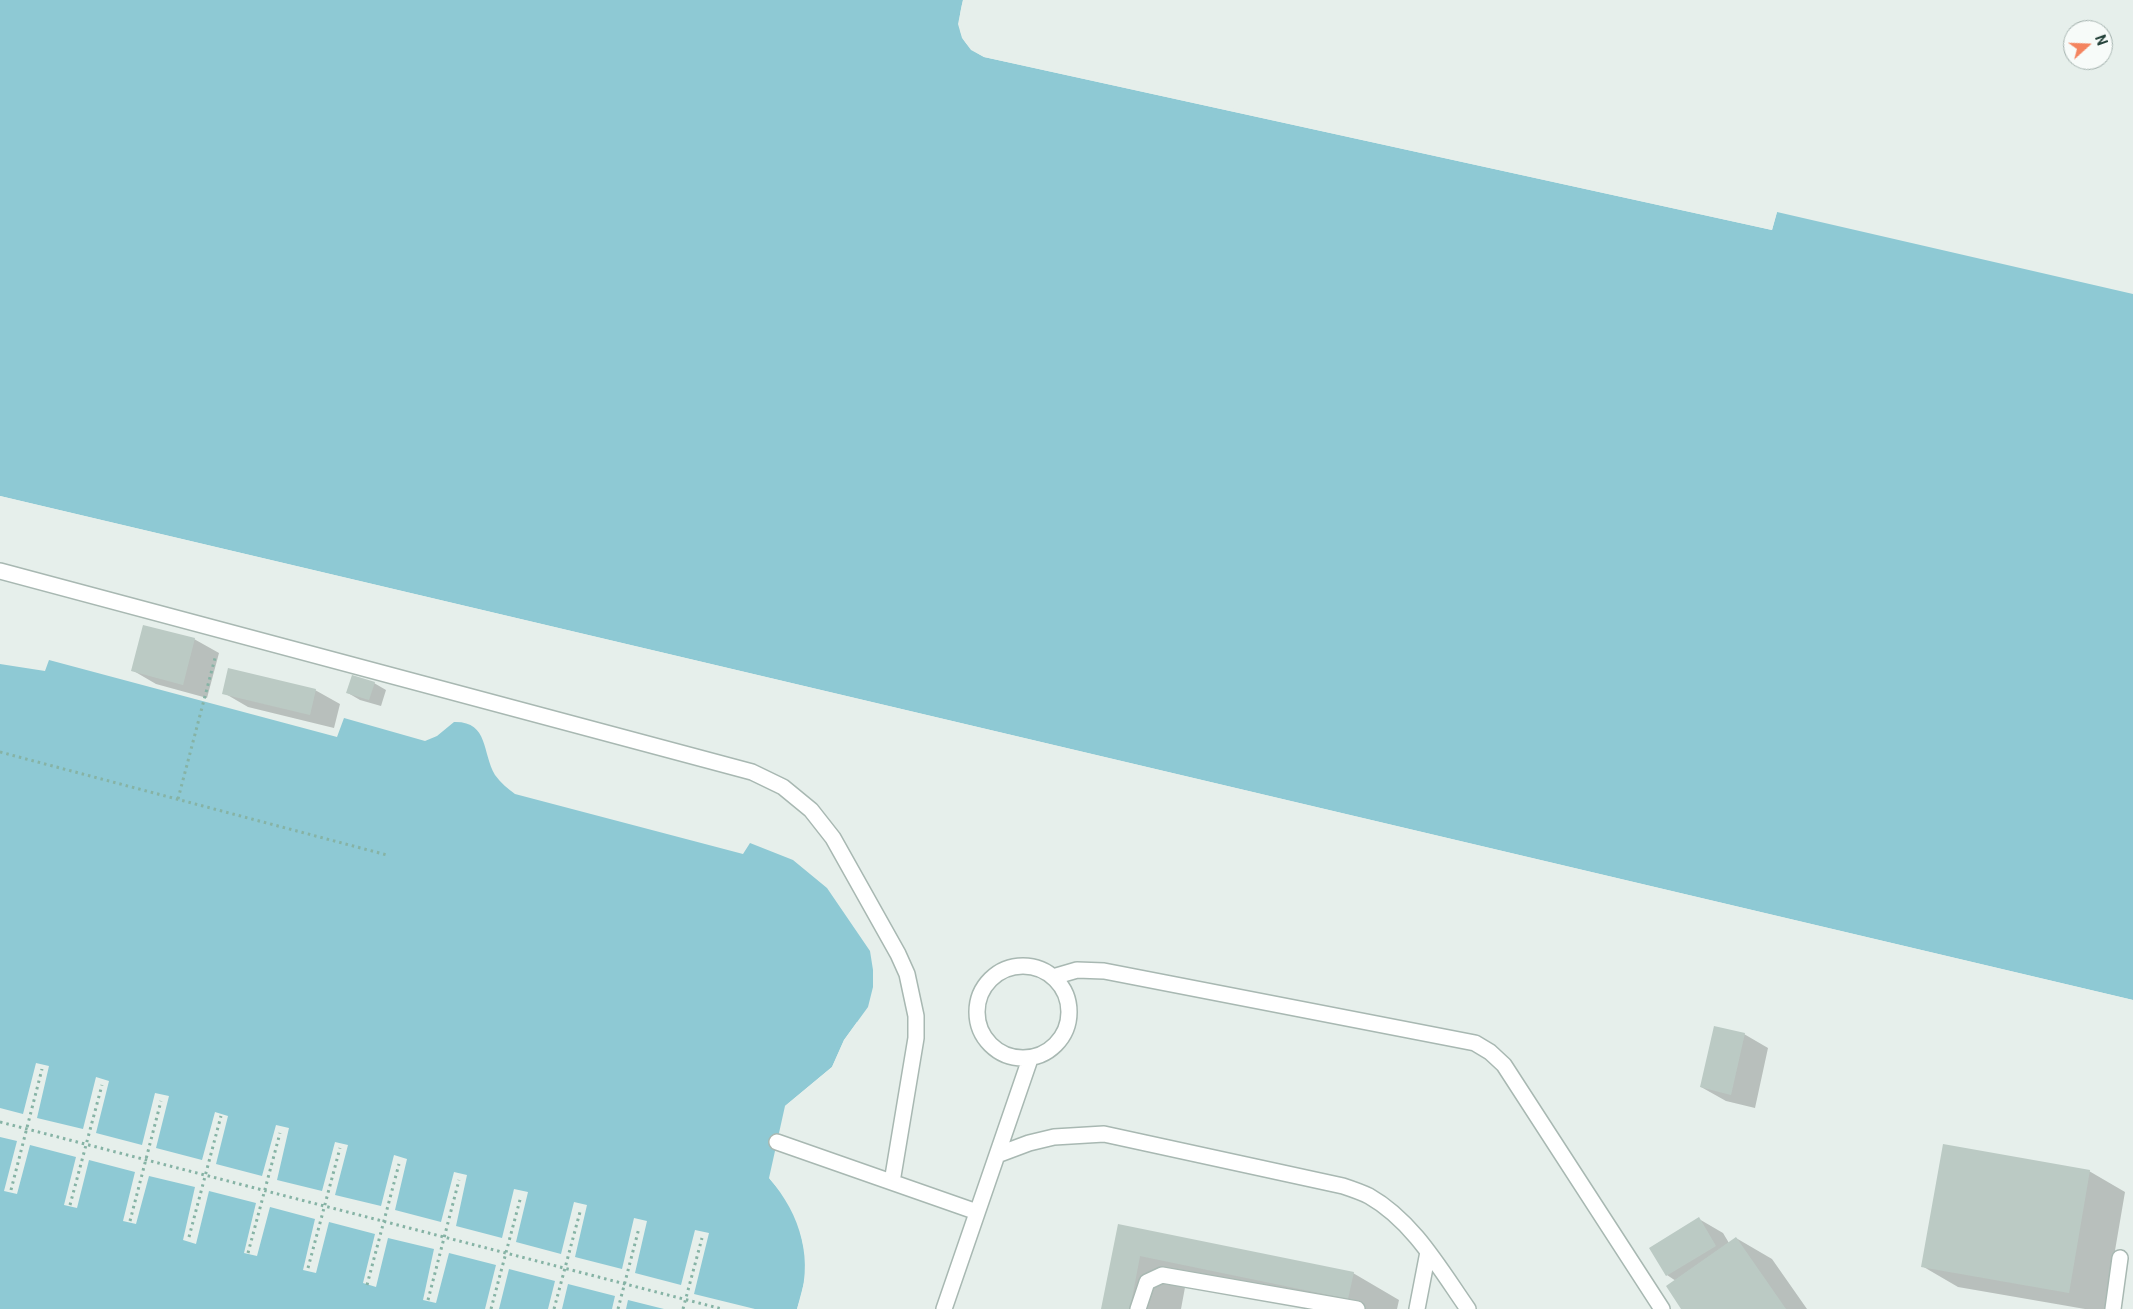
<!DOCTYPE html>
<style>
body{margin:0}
#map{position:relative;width:2133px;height:1309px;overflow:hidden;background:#e6efeb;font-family:Roboto,sans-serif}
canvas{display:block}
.north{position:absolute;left:2063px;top:20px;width:50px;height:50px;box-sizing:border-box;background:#f7fbf9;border:1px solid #a3b1ad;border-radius:50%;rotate:70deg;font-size:14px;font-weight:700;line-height:20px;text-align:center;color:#24423a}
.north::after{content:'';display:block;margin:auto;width:18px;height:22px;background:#f4845f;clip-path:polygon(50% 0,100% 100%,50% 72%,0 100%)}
</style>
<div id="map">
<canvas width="2133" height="1309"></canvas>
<div class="north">N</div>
</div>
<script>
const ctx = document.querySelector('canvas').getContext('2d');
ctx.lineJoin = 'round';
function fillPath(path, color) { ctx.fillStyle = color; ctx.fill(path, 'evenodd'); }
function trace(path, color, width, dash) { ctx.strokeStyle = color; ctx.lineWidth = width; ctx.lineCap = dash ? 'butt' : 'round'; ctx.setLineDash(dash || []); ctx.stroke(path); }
fillPath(new Path2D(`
 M0,0H963C956,27 958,43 984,57L1772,230L1777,212L2133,294V1000L0,496Z
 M49,660L337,737L344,718L425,741L437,736L454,722C489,721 482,753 495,775C501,783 508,789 515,794L743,854L750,843L793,860L827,888L870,951L873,970V987L868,1007L844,1040L832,1067L785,1106L769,1178C801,1215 815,1261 797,1309H0V664L45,671Z`), '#8ec9d4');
fillPath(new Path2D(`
 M963,0H965L961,24L964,37L973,48L985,54L1770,227L1775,211L1777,212L1772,230L984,57L971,50L962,38L958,24Z
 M0,496L2133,1000V1002L1105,761L0,498Z
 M857,1022L860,1023L847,1041L834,1069L788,1107L785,1106L832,1067L844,1040Z
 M36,1063L49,1066L37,1118L83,1129L96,1077L109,1081L96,1133L142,1145L155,1093L169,1096L156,1148L202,1160L215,1112L228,1116L216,1164L262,1176L276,1125L289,1128L277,1180L322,1191L335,1142L348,1145L335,1195L381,1206L394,1155L407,1159L395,1210L441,1222L454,1172L467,1175L456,1226L502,1238L514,1189L528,1192L516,1242L561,1254L574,1202L587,1205L575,1257L622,1269L634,1218L647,1221L635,1273L681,1285L695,1230L709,1233L694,1294L755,1309H664L628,1300L626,1309H612L615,1296L568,1284L562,1309H548L555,1281L509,1269L499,1309H485L496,1265L449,1253L436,1303L423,1300L434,1249L388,1238L376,1287L363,1283L375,1234L329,1222L316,1273L303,1270L315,1219L270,1207L257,1256L244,1253L256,1203L209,1191L196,1244L183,1240L195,1187L149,1176L136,1224L123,1221L135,1172L89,1160L77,1208L64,1205L76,1157L30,1145L17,1194L4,1191L17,1141L0,1137V1108L23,1114Z
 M769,1178L774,1180L787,1196L799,1218L804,1238L808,1258L807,1279L800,1309H797L805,1279L806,1259L802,1239L797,1218L785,1197Z`), '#e6efeb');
fillPath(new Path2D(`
 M194,639L219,653L207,698L156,684L132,670Z
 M374,683L386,690L381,706L360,700L348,693Z
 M315,690L340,704L334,728L248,707L224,693Z
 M1744,1034L1768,1048L1755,1108L1726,1101L1701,1087Z
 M2089,1171L2125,1192L2105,1309H2085L1958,1287L1922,1266Z
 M1699,1219L1723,1233L1729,1243L1736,1238L1772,1259L1807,1309H1682L1676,1281L1667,1275Z
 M1119,1225L1353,1273L1399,1300L1397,1309H1319L1186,1282L1181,1309H1103Z`), '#0003');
fillPath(new Path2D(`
 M143,625L195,638L183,685L131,671Z
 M228,668L316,689L310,715L222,694Z
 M352,675L375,682L369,700L346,693Z
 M1714,1026L1745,1033L1731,1095L1700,1087Z
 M1943,1144L2090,1170L2069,1293L1921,1267Z
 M1699,1217L1716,1246L1666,1276L1649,1248Z
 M1118,1224L1354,1272L1348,1299L1140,1256L1130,1309H1101Z
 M1736,1237L1786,1309H1681L1666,1286Z`), '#bbcac4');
const lane = new Path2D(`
 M0,571L752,772L783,787L811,810L833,838L898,954L907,974L916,1016V1038L892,1182
 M977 1012a46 46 0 1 1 92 0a46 46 0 1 1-92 0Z
 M1053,977L1077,970L1104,971L1475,1043L1490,1052L1504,1065L1662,1309
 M777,1142L977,1212
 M997,1155L1029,1143L1054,1137L1104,1134L1343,1186C1352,1189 1361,1192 1369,1196C1413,1221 1440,1269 1468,1309
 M944,1309L1030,1059
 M1138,1309L1147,1282L1162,1275L1357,1309
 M1417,1309L1428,1252
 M2113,1309L2120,1258`);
trace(lane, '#a8b8b2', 18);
trace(new Path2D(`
 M0,752L387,855
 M178,799L215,658
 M0,1122L722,1309
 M11,1190L42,1069
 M70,1205L102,1085
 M130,1221L161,1101
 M189,1237L221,1116
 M248,1253L280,1133
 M308,1268L340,1148
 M367,1285L399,1164
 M428,1300L459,1180
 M491,1309L521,1196
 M554,1309L580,1212
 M618,1309L639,1228
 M683,1309L702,1238`), '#86b3a5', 3, [2.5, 4]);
trace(lane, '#fff', 15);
</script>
